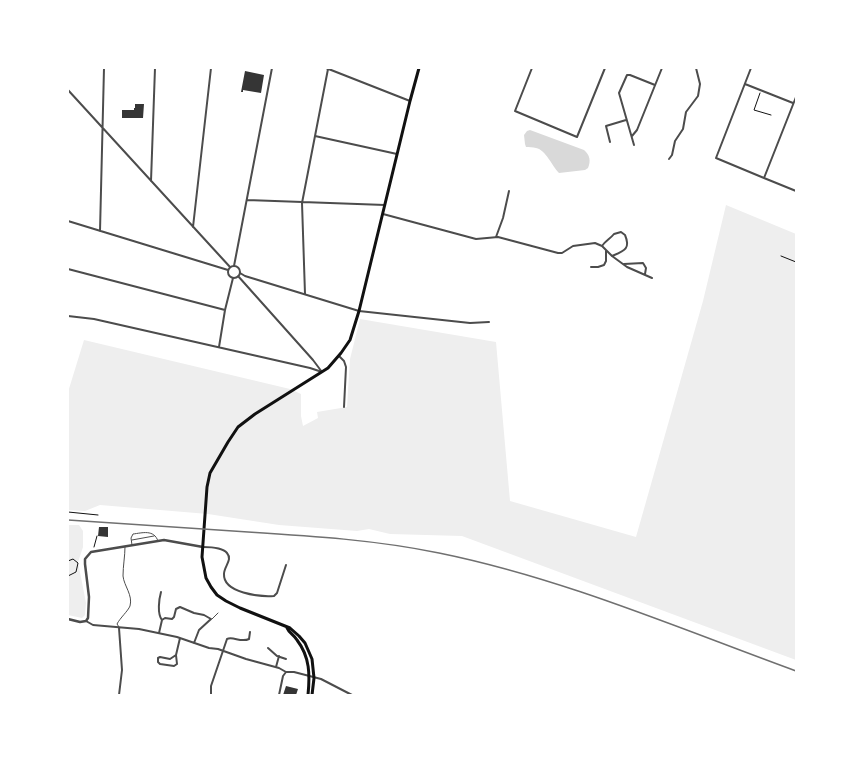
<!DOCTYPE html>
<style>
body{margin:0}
#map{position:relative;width:864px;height:763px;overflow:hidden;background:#fff;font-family:Jost,sans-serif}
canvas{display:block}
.frame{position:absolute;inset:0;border:69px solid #fff;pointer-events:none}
</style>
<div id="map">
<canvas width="864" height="763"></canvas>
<div class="frame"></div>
</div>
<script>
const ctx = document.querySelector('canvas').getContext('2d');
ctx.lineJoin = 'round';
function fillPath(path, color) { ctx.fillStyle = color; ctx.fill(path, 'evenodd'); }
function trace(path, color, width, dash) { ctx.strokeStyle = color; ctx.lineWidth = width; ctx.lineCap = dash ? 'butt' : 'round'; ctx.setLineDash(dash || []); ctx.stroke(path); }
fillPath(new Path2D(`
 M726,205L796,234V660L462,536L390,534L369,529L357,531L279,525L208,514L100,505L85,511L68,510V392L84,340L290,389L301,394V416L303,426L318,418L317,412L347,407L350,359L360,319L496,342L510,501L636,537L703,301Z
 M68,525H79L83,531V547L78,562L86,603L85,615L82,618L68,615Z`), '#eee');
fillPath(new Path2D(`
 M530,130L584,150C590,155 591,161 588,168L585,170L559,173C552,166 546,150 536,148C533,147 529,147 526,147L525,144L524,135L527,131Z`), '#d9d9d9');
fillPath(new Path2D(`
 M245,71L264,75L261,93L243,90V92H241Z
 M135,104H144L143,118H122V110H134V108H135Z
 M99,527H108V537L98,536Z
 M286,686L298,689L296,695H283Z`), '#353535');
trace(new Path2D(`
 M760,93L754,110L771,115
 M781,256L796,262
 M68,512L98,515
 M94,547L97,536
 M68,561L73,559L78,563L76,572L68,576`), '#111', 1);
trace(new Path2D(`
 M132,540L154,536
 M132,545L131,538L133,534C142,533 154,529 158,541
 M212,619L218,613
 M119,627L117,624C120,618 128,611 130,606C133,595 124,586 123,576C123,566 125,556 125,547`), '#4c4c4c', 1);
trace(new Path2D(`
 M326,68L410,101
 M532,68L515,111L577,137L605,68
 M751,68L716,158L764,178L796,97
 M745,84L793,103
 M68,90L230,267
 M315,136L397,154
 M632,136L637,130L662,68
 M610,142L606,126L626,120
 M634,145L619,93L627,75H630L655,85
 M669,159L672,155L675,141L683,129L686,112L698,96L700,84L696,68
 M764,178L796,191
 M151,181L155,68
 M247,200L385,205
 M383,214L476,239L498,237L558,253H562L573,246L595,243L602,246L612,256L627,267L652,278
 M68,221L228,270
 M193,227L211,68
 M100,231L104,68
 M496,237L503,218L509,191
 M602,246C605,241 610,239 614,234L621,232L625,235C631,249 624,251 612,256
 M624,264L643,263L646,268L645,274
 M228 272a6 6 0 1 1 12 0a6 6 0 1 1-12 0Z
 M234,266L272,68
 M591,267H598L604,265L606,261V251
 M68,269L225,310
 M240,273L245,276L359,311L470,323L489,322
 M238,276L313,360L322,372
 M305,294L302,203L328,69
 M68,316L94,319L310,368L322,372
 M219,347L225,310L233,278
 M339,356L344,361L346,367L344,407
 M203,547C210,547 222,547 227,553C233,560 224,566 224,574C223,593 260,597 274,596L277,593L286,565
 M161,592C159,599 157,614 162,620
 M86,621L93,625L139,629L177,637L209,648L218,649L246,659L279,668L286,672H294L321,679L352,695
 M119,628L122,670L119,695
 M159,633L162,620L165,618L172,619L174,617L176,609L180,607L194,613L204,615L211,619L199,630L194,643
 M268,648L277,656L286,659
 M176,655L177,664L174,666L160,664L158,662V658L160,657L170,659Z
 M176,655L180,638
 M276,667L279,656
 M211,695V686L227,639C233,636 241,643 249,639L250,632
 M279,695L283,676L286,672`), '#4c4c4c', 2);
trace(new Path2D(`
 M68,619L80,622L86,621L88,618L89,597L85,564V559L91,552L164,540L203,547`), '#4c4c4c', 2.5);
trace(new Path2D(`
 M287,628C289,633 294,635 297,640C310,657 310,675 308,695
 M312,695L314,678L312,659L305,643L299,636L290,628L240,608L226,601L217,595L211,587L206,578L202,557L207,487L210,473L228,442L238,427L255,414L328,368L341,353L350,340L359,311L410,101L419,68`), '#111', 3);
trace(new Path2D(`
 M68,520C128,524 188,528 248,532C312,536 376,540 439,553C562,578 678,628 796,671`), '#707070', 1.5);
</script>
